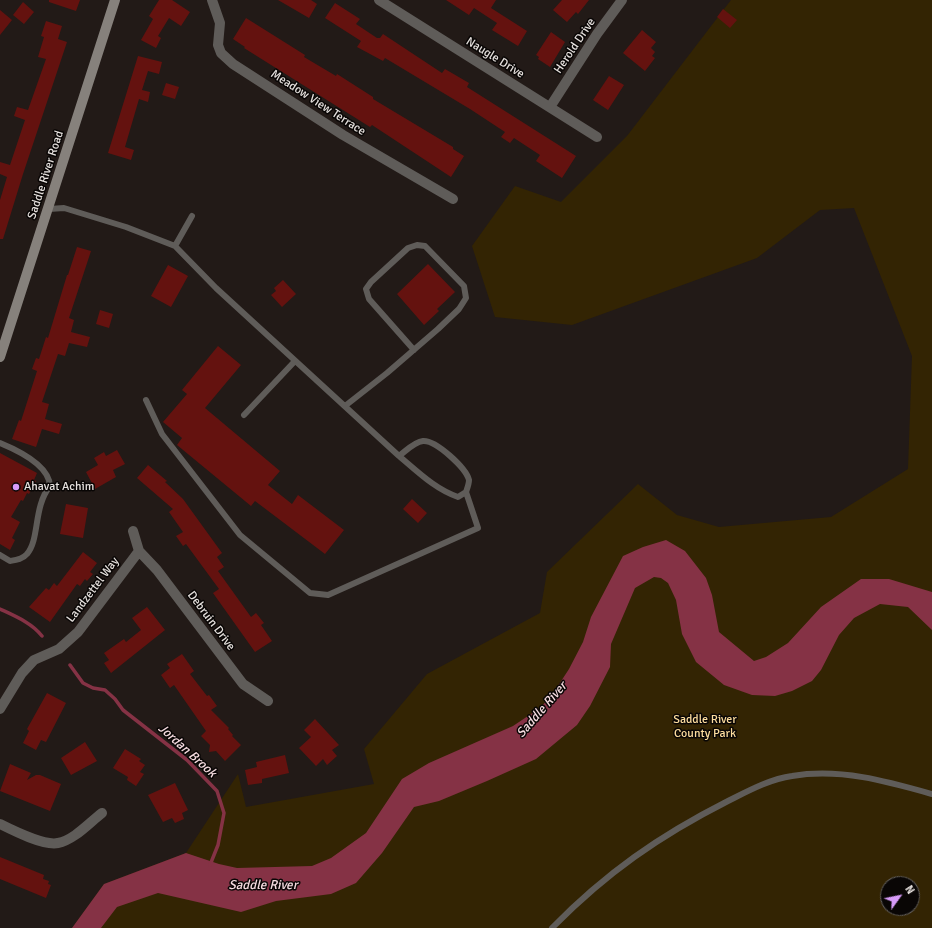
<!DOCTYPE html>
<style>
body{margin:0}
#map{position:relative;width:932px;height:928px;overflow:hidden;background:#221a17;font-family:Signika,sans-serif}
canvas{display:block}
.north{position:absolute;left:880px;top:876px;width:40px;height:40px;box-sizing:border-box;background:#090605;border:1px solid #615e5c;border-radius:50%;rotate:57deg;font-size:11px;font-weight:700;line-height:16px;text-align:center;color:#e6e1de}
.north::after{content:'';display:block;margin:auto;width:14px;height:18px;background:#d79bf9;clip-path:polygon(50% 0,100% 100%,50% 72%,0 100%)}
</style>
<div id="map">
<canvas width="932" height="928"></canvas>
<div class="north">N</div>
</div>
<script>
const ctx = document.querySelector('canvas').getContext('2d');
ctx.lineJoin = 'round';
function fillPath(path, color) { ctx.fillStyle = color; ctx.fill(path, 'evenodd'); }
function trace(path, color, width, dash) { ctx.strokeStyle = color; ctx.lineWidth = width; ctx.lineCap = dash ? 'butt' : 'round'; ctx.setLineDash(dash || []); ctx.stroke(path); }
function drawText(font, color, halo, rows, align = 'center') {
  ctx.font = font + ' Signika,sans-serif'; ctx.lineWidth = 3; ctx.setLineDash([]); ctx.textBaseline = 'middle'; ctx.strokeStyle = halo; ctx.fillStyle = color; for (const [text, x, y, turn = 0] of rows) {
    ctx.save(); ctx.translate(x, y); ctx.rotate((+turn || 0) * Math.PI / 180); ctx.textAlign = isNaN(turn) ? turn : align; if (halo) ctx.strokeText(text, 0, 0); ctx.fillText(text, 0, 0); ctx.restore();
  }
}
fillPath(new Path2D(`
 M731,0H932V928H72L104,884L186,853L238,774L246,807L374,784L364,749L427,674L540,613L547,572L638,484L677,515L719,527L831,517L908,469L912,356L854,208L820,210L757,258L572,325L495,317L472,246L515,186L561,202L627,136ZM888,884H912V908H888Z`), '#332403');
fillPath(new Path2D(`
 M666,540L685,551L706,578L712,595L719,632L754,661L766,657L788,643L821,607L861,579H889L932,592V630L908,607L880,604L854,618L839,635L821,670L812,681L792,691L775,696L752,695L724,685L696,662L682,634L676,600L668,583L661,578L654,577L635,588L611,644L610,667L590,706L577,725L536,759L487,781L439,801L414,807L382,853L356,883L331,894L276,901L241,912L158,893L117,907L101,928H72L104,884L186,853L219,864L237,868L312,866L331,858L366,833L402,779L429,763L513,726L540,708L552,695L569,669L583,642L591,617L623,556L643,547Z`), '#853245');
trace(new Path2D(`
 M0,609C15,616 32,623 42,636
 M70,665L83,683L93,688L105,690L115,699L123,710L187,760L217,791L224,813L218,845L210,865`), '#853245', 3.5);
fillPath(new Path2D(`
 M49,0H80L76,11L49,2Z
 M159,0H172L190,12L181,26L169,18L158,36L161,38L156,48L141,40L153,19L149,16Z
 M278,0H311L317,4L309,18Z
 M446,0H496L491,8L527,31L518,46L492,30L497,23L474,8L469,15Z
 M562,0H589L578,14L576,12L567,22L553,10Z
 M23,2L34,12L24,24L13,15Z
 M335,3L360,19L356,24L377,38H380L383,34L442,73L445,69L469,83L467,87L576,156L562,178L536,161L540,155L514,138L510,143L501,137L505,132L470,109L385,58L383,61L357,47L361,41L325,18Z
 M723,9L737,20L730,28L717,17Z
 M0,10L12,20L0,35Z
 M246,18L305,55L304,57L336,76L337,74L373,97V99L453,147V149L464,156L451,177L372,125L370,127L244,48L245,47L233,39Z
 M46,21L62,26L58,39L67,42L23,174L3,239H0V200L7,177L0,174V162L10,165L25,120L14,116L17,107L28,110L46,59L38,57L44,37L41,36Z
 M642,30L656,42L651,48L655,52L652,56L655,58L645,71L623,53Z
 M551,32L565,42L550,67L538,59L539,57L536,55Z
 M138,56L162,62L159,74L148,71L142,90L150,92L148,102L139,99L125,147L134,150L131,160L108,153Z
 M609,76L624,85L608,110L593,100Z
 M166,83L179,87L175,99L162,95Z
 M77,247L91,251L69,318L74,320L71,332L90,337L87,347L69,343L65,356L58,354L42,402L49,404L45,419L62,424L59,434L42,429L36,447L12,439L19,420L21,421L37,371L32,369L36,358L39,359L46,337L48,338L67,275H68Z
 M428,264L455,292L437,309L439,311L424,325L397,294Z
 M168,265L188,276L171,307L151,296Z
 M283,280L296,294L282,307L271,295L276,291L274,288Z
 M100,310L113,314L109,328L96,324Z
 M218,346L241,365L205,408L280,471L268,485L292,504L298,495L344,530L325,554L255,501L251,506L177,445L182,438L163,422L187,394L182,390Z
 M117,450L125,464L113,470L116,477L95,489L86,472L98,465L94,458L104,452L106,456Z
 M0,453L37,473L34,480L36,481L29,494L27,493L23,501L21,500L11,517L20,522L12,538L15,540L10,550L0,544Z
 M148,465L167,481L165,482L183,499L222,553L217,557L224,567L218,571L251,617L256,613L264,623L261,625L272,641L255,652L213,593L219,589L186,544L183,546L176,536L183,532L169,512L173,509L137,478Z
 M412,499L427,513L418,523L403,509Z
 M66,504L88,508L83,538L60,534Z
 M83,552L97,563L90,572L93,574L87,581L85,579L80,586L77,584L50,622L29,607L46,588L49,590L54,583L57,586Z
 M147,607L165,630L111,673L104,663L109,660L104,653L124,639L126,642L141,630L132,618Z
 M182,654L194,671L190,674L207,696L209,695L217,706L211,710L229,728L228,729L233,735L232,736L241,745L225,761L216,751L209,752L210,745L201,736L206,731L174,685L170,688L161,675L170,668L167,664Z
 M47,693L66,703L46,742L41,740L36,750L23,743L29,731L27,729Z
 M315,719L339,745L332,750L337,756L327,765L323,759L316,766L299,748L311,737L304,730Z
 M85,742L97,761L71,775L61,758Z
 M125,749L141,759L139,761L145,765L140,772L144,774L136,786L127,780L128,777L113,768Z
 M285,755L289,773L262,779V783L248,785L245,770L257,767L256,762Z
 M10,764L31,773L27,780L36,775H40L61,784L50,811L0,791Z
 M175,783L188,810L182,813L184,819L175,823L172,818L163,822L148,795Z
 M0,857L44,875L43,879L49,881L48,884L51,885L46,898L0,879Z`), '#64120f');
trace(new Path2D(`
 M49,209L64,208L126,227L175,246L216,288L399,456C418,472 435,489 458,497L466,492C467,489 469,484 469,480C466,468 436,440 423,441C414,442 406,451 399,456
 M175,246L192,216
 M146,400L162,434L240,535L310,593L328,595L478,528L466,492
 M345,406L387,373L438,329L459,309L466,298L464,286L425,246L417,245L408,248L371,282L366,289L369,299L414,350
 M244,415L295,361
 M0,443C17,450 49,465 50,486C33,507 40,539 27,554C23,559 16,560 10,561L0,555
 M552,928C606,873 659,836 728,801C748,791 770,779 792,776C840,768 886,781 932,794`), '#5f5c59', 6);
trace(new Path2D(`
 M212,0L220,23L218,45L221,53L233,64L343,135L453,199
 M379,0L597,137
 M550,107L597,34L622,0
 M133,531L139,551L157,570L243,684L268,701
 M0,709L22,673L34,660L59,649L78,632L139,551
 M0,824C14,831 44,846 58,843C74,840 89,823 102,813`), '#5f5c59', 10);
trace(new Path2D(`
 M0,357L115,0`), '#86817c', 10);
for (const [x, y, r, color] of [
 [16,487,4,"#d79bf9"]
]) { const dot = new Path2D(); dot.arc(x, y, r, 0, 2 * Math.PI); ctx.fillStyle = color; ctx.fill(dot); trace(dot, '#090605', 1.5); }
drawText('12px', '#e6e1de', '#090605', [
 ["Herold Drive",575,46,-56],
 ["Naugle Drive",495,58,32],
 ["Meadow View Terrace",318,103,33],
 ["Saddle River Road",46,175,-72],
 ["Landzettel Way",93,590,-53],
 ["Debruin Drive",211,621,53]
]);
drawText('12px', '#e6e1de', '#090605', [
 ["Ahavat Achim",24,487]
], 'left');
drawText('12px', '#fddd9e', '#090605', [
 ["Saddle River",705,720],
 ["County Park",705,734]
]);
drawText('italic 13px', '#f6dce0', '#090605', [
 ["Saddle River",542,710,-49],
 ["Jordan Brook",187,751,42],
 ["Saddle River",263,886]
]);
</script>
